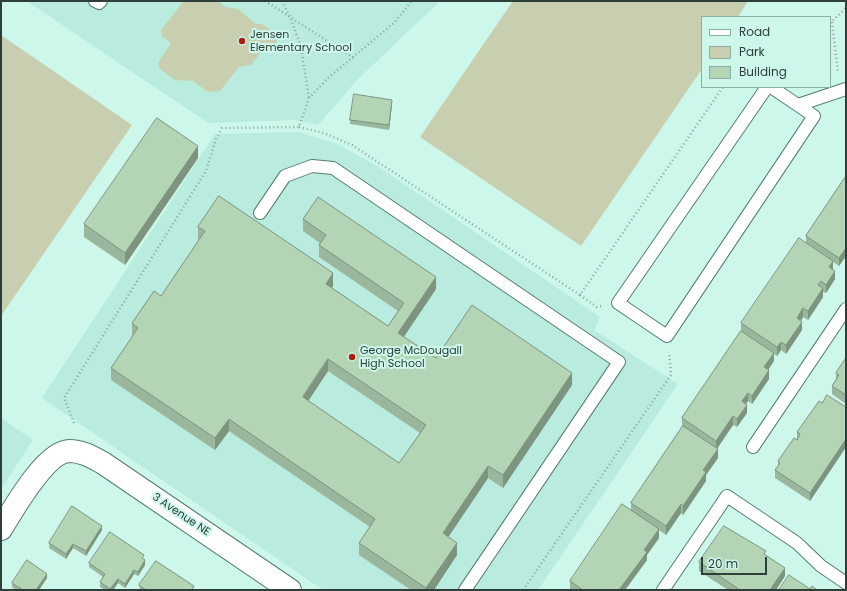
<!DOCTYPE html>
<style>
body{margin:0}
#map{position:relative;width:847px;height:591px;overflow:hidden;background:#cdf7eb;font-family:Poppins,sans-serif}
canvas{display:block}
.frame{position:absolute;inset:0;border:2px solid #2e3f3b;pointer-events:none}
.legend{position:absolute;left:701px;top:16px;width:130px;height:72px;box-sizing:border-box;background:#cdf7eb;border:1px solid #8dada5;margin:0;padding:5px 7px;list-style:none;font-size:12px;color:#2e3f3b}
.legend li{display:flex;align-items:center;gap:8px;height:20px}
.legend b{width:20px;border:1px solid #8dada5}
.scale{position:absolute;left:701px;top:557px;width:66px;height:18px;box-sizing:border-box;border:2px solid #2e3f3b;border-top:0;padding-left:5px;font-size:12px;line-height:14px;white-space:nowrap;color:#2e3f3b;-webkit-text-stroke:3px #cdf7eb;paint-order:stroke}
</style>
<div id="map">
<canvas width="847" height="591"></canvas>
<div class="frame"></div>
<ul class="legend">
<li><b style="height:5px;background:#fff"></b>Road</li>
<li><b style="height:11px;background:#c8cfb0"></b>Park</li>
<li><b style="height:11px;background:#b3d4b5"></b>Building</li>
</ul>
<div class="scale">20 m</div>
</div>
<script>
const ctx = document.querySelector('canvas').getContext('2d');
ctx.lineJoin = 'round';
function fillPath(path, color) { ctx.fillStyle = color; ctx.fill(path, 'evenodd'); }
function trace(path, color, width, dash) { ctx.strokeStyle = color; ctx.lineWidth = width; ctx.lineCap = dash ? 'butt' : 'round'; ctx.setLineDash(dash || []); ctx.stroke(path); }
function drawText(font, color, halo, rows, align = 'center') {
  ctx.font = font + ' Poppins,sans-serif'; ctx.lineWidth = 4; ctx.setLineDash([]); ctx.textBaseline = 'middle'; ctx.strokeStyle = halo; ctx.fillStyle = color; for (const [text, x, y, turn = 0] of rows) {
    ctx.save(); ctx.translate(x, y); ctx.rotate((+turn || 0) * Math.PI / 180); ctx.textAlign = isNaN(turn) ? turn : align; if (halo) ctx.strokeText(text, 0, 0); ctx.fillText(text, 0, 0); ctx.restore();
  }
}
fillPath(new Path2D(`
 M27,1H440L356,81L318,125L295,120L208,123Z
 M299,132L337,144L379,167L600,317L594,330L678,384L538,590H323L42,398L215,134Z
 M1,418L33,440L1,489Z`), '#b9ebde');
fillPath(new Path2D(`
 M184,1H218L225,7L238,9L256,24H262L276,35L277,41L273,47L262,51L251,65L239,67L220,91L208,92L193,81L175,80L160,69L158,63L171,43L162,36L161,30Z
 M513,1H748L738,17H702V69L581,246L420,137Z
 M1,35L132,125L1,316Z`), '#c8cfb0');
const service = new Path2D(`
 M95,1L99,3L101,1
 M767,87L618,303L667,336L814,116L771,87
 M798,105L846,89
 M260,213L285,176L312,166L333,168L619,362L465,590
 M753,447L846,309
 M663,590L727,496L797,543L821,566L846,583`);
const minor = new Path2D(`
 M1,529C13,510 45,452 69,451C82,451 92,457 103,463L290,590`);
trace(service, '#567c72', 14);
trace(minor, '#567c72', 24);
trace(new Path2D(`
 M265,1L354,58
 M282,1L291,19L301,47L309,98
 M832,22L838,73
 M830,23L846,8
 M299,127L324,133L352,145L580,295L723,87
 M580,295L597,307L602,306
 M74,423L64,398L206,171L216,139L222,128L299,127L309,98L329,77L394,23L412,1
 M523,590L671,375L669,352`), '#88a79f', 2.5, [1, 3]);
trace(service, '#fff', 12);
trace(minor, '#fff', 22);
fillPath(new Path2D(`
 M392,104L389,130L350,124V120Z
 M198,158L125,265L84,237V224Z
 M846,176V256L839,266L833,262V269L835,279L826,293L823,292V297L808,320L803,317L801,321L802,330L786,354L781,350L777,356L774,354V361L768,370L769,379L752,404L748,401L746,404L747,413L737,427L733,425L717,449L718,458L706,475V481L683,515L681,513L666,535L659,530V538L647,555V560L625,590H571L570,589V581L631,511V503L682,427V418L741,331V323L806,243V236Z
 M303,219L436,289L404,337L436,358L572,385L503,488L488,478L448,537L457,555L434,590H411L359,555V543L370,527L229,431L215,450L111,380V368L133,336L132,335V323L161,296L199,240L198,239V227L333,286L332,288L388,326L398,311L319,257V245L320,243L303,231ZM328,371L420,433L399,463L308,401Z
 M846,358V404L832,394V386L836,380V373Z
 M846,407V447L810,501L775,478V470L778,466V461L797,439V432Z
 M846,516V527L845,526V518Z
 M102,530L86,556L73,548L66,559L49,548V543Z
 M766,555L785,576L776,590H728L699,571V562Z
 M144,559L145,565L138,576L134,574L125,588L118,583L113,590H105L100,587V582L103,577L89,567V563Z
 M47,578L39,590H16L12,587V583Z
 M139,585L194,590H140Z`), '#9ab69c');
fillPath(new Path2D(`
 M392,100V104L389,130V125Z
 M198,146V158L125,265V253Z
 M846,248V256L839,266V258Z
 M833,261V270L829,267Z
 M835,271V279L826,293V285Z
 M333,273V286L326,296V284Z
 M436,277V289L398,345V333Z
 M823,288V297L808,320V311Z
 M803,308V317L797,327V318Z
 M802,322V330L786,354V345Z
 M781,342V350L777,356V347Z
 M774,353V361L764,376V367Z
 M328,359V371L303,409V397Z
 M769,370V379L752,404V396Z
 M572,373V385L503,488V475Z
 M748,393V401L742,410V401Z
 M747,405V413L737,427V419Z
 M733,416V425L716,450V441Z
 M229,419V431L215,450V438Z
 M846,439V447L810,501V493Z
 M718,449V458L706,475V481L683,515V506L703,470Z
 M488,466V478L443,545V533Z
 M681,504V513L666,535V526Z
 M102,526V530L86,556V551Z
 M659,529V538L647,555V560L625,590H619L644,550Z
 M457,543V555L434,590H426V588Z
 M73,544V548L66,559V554Z
 M145,560V565L138,576V572Z
 M785,568V576L776,590H770Z
 M134,570V574L125,588V584Z
 M47,574V578L39,590H36Z
 M118,579V583L113,590H110Z`), '#7d947f');
const building = new Path2D(`
 M354,94L392,100L389,125L350,120Z
 M157,118L198,146L125,253L84,224Z
 M846,176V248L839,258L806,236Z
 M219,196L333,273L326,284L388,326L404,303L319,245L326,235L303,219L318,197L436,277L398,333L436,358L472,305L572,373L503,475L488,466L443,533L457,543L426,588L359,543L375,519L229,419L215,438L111,368L138,328L132,323L154,291L161,296L205,231L198,227ZM328,359L426,425L399,463L303,397Z
 M799,238L833,261L829,267L835,271L826,285L821,281L818,285L823,288L808,311L803,308L797,318L802,322L786,345L781,342L777,347L741,323Z
 M741,331L774,353L764,367L769,370L752,396L748,393L742,401L747,405L737,419L733,416L716,441L682,418Z
 M846,358V395L832,386L839,375L836,373Z
 M827,395L846,407V439L810,493L775,470L780,463L778,461L794,438L797,440L800,434L797,432L819,401L822,403Z
 M683,426L718,449L703,470L706,472L683,506L681,504L666,526L631,503Z
 M622,504L659,529L644,550L647,552L619,590H583L570,581Z
 M72,506L102,526L86,551L73,544L66,554L49,543Z
 M724,526L766,551L764,554L785,568L770,590H740L699,562Z
 M110,532L144,555L142,558L145,560L138,572L134,570L125,584L118,579L110,589L100,582L105,574L89,563Z
 M27,560L47,574L36,590H23L12,583Z
 M156,561L194,586L192,590H146L139,585Z
 M789,575L810,589L812,586L817,590H779Z`);
fillPath(building, '#b3d4b5');
trace(building, '#7d947f', 1);
for (const [x, y, r, color] of [
 [242,41,4,"#ad1d11"],
 [352,357,4,"#ad1d11"]
]) { const dot = new Path2D(); dot.arc(x, y, r, 0, 2 * Math.PI); ctx.fillStyle = color; ctx.fill(dot); trace(dot, '#cdf7eb', 1.5); }
drawText('11px', '#2e3f3b', '#cdf7eb', [
 ["Jensen",250,35],
 ["Elementary School",250,48],
 ["George McDougall",360,351],
 ["High School",360,364]
], 'left');
drawText('11px', '#2e3f3b', '#cdf7eb', [
 ["3 Avenue NE",181,515,34]
]);
</script>
